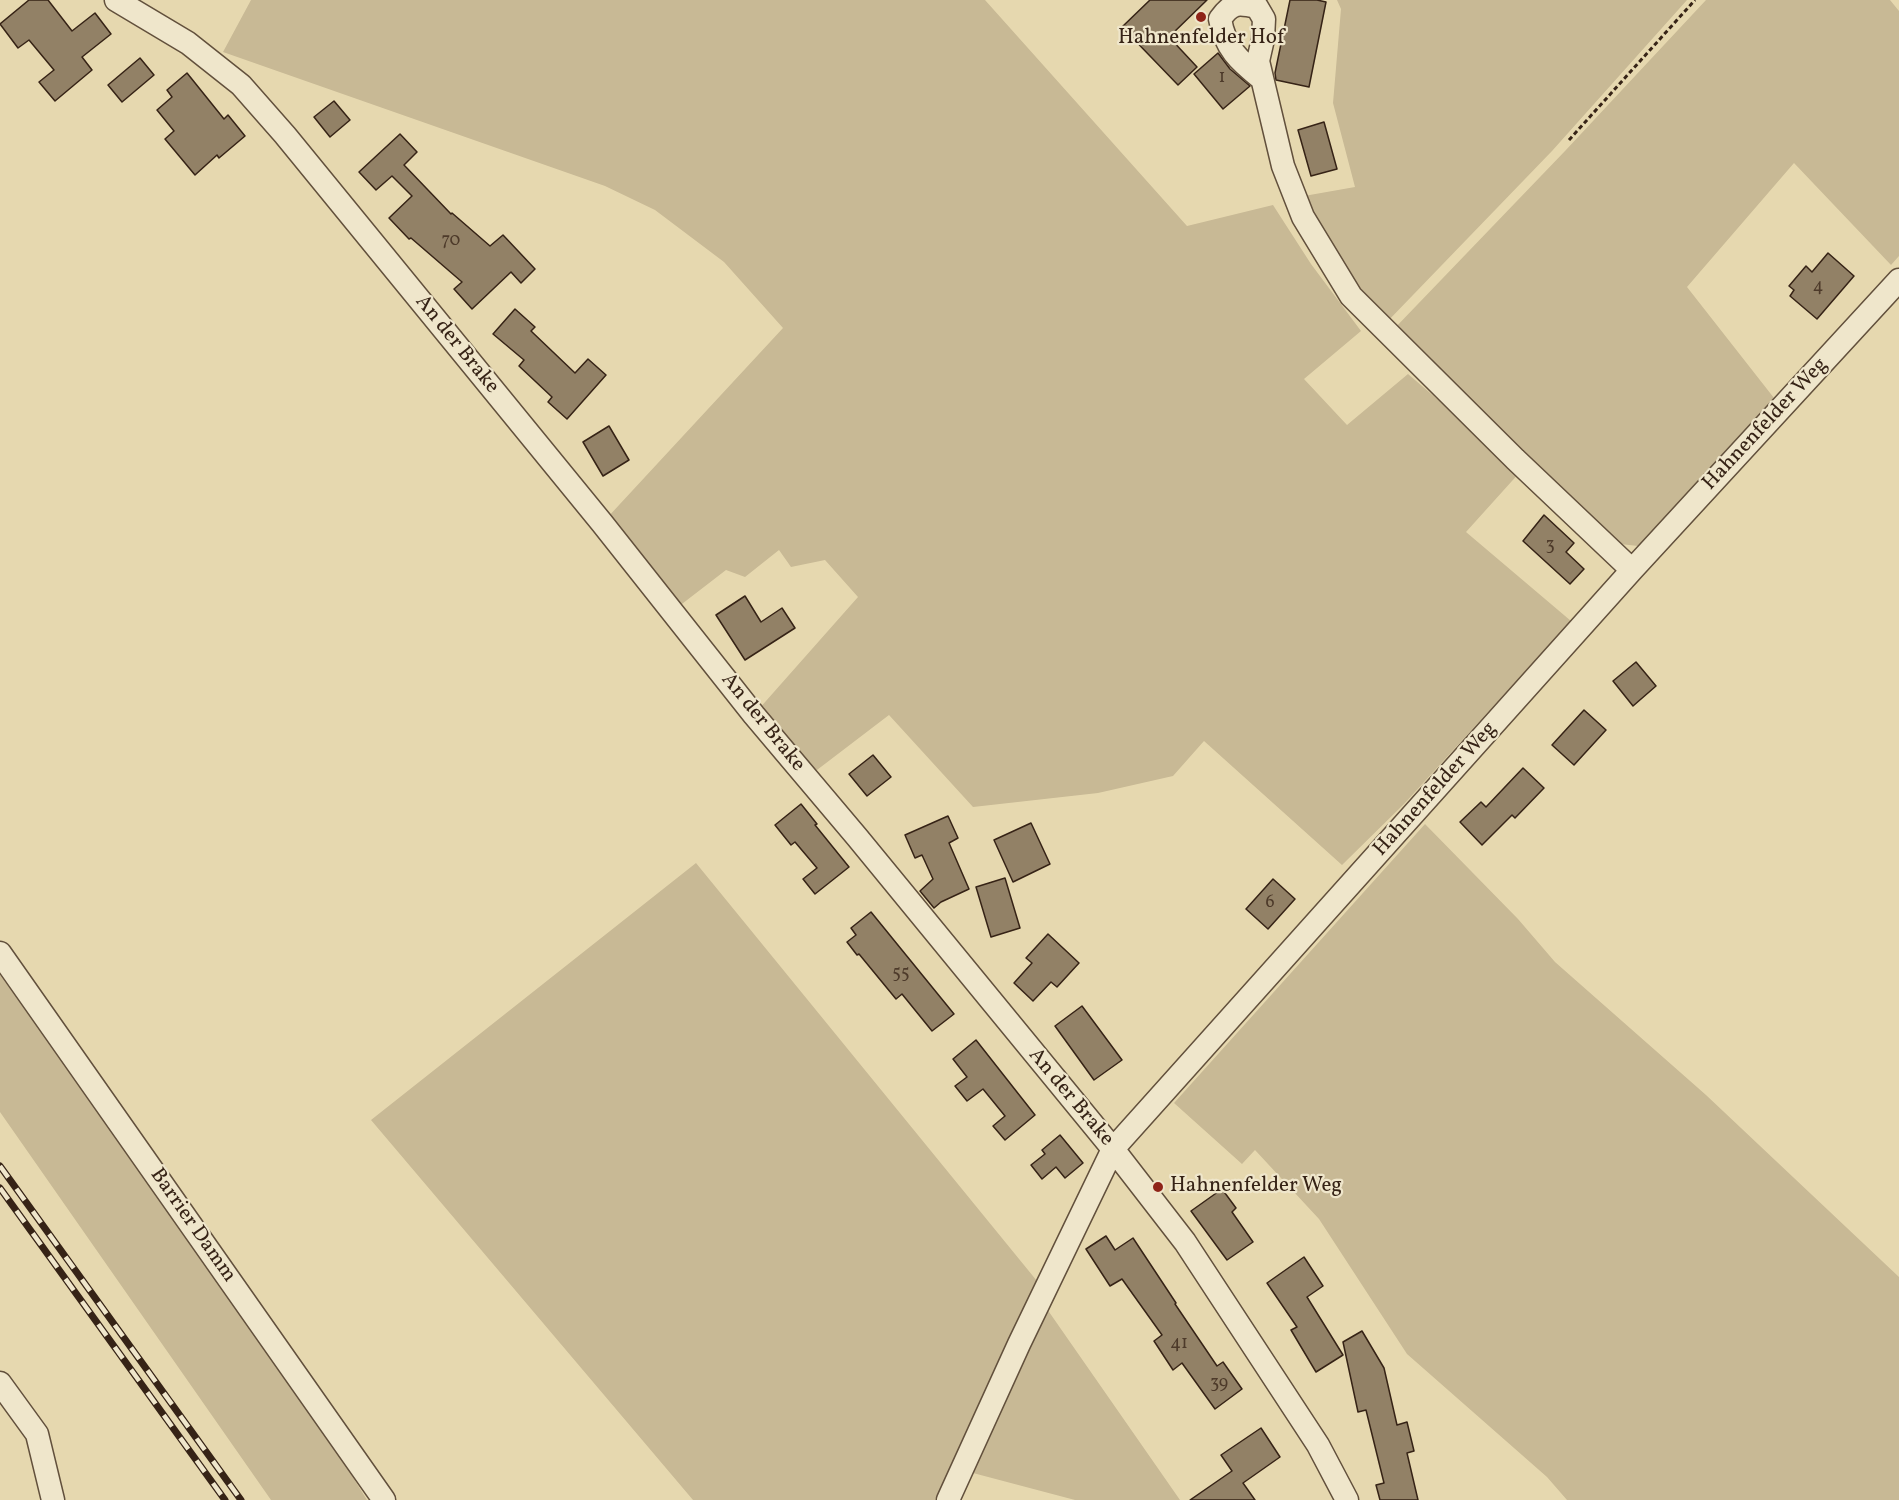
<!DOCTYPE html>
<style>
body{margin:0}
canvas{display:block;background:#e6d8af}
</style>
<canvas width="1899" height="1500"></canvas>
<script>
const ctx = document.querySelector('canvas').getContext('2d');
ctx.lineJoin = 'round';
function fillPath(path, color) { ctx.fillStyle = color; ctx.fill(path, 'evenodd'); }
function trace(path, color, width, dash) { ctx.strokeStyle = color; ctx.lineWidth = width; ctx.lineCap = dash ? 'butt' : 'round'; ctx.setLineDash(dash || []); ctx.stroke(path); }
function drawText(font, color, halo, rows, align = 'center') {
  ctx.font = font + ' Vollkorn,serif'; ctx.lineWidth = 4.5; ctx.setLineDash([]); ctx.textBaseline = 'middle'; ctx.strokeStyle = halo; ctx.fillStyle = color; for (const [text, x, y, turn = 0] of rows) {
    ctx.save(); ctx.translate(x, y); ctx.rotate((+turn || 0) * Math.PI / 180); ctx.textAlign = isNaN(turn) ? turn : align; if (halo) ctx.strokeText(text, 0, 0); ctx.fillText(text, 0, 0); ctx.restore();
  }
}
fillPath(new Path2D(`
 M251,0H985L1187,226L1273,205L1311,264L1361,331L1304,379L1347,425L1408,374L1521,471L1466,532L1571,621L1404,804L1342,865L1204,741L1173,776L1098,793L973,807L889,715L813,773L758,710L858,597L825,560L791,567L779,550L745,577L726,570L678,607L607,518L783,328L724,262L655,210L605,186L223,52Z
 M1337,0H1687L1552,151L1385,324L1339,265L1304,196L1355,187L1333,103L1341,9Z
 M1706,0H1890L1899,11V256L1891,265L1794,163L1687,287L1774,398L1638,546L1611,543L1392,331L1565,151Z
 M1425,824L1518,919L1555,962L1706,1095L1899,1277V1500H1567L1547,1477L1407,1354L1319,1219L1255,1150L1242,1164L1174,1103Z
 M696,863L1037,1281L935,1500H693L371,1120Z
 M0,975L82,1085L346,1466L367,1500H271L0,1112Z
 M1047,1309L1180,1500H1075L973,1473Z`), '#c8b995');
const building = new Path2D(`
 M29,0H48L72,31L95,13L111,34L82,57L92,70L55,101L39,82L54,70L29,40L18,48L0,24Z
 M1150,0H1207L1169,37L1197,67L1178,85L1122,27Z
 M1290,0H1317L1326,2L1309,87L1276,80L1275,73Z
 M1218,53L1230,69L1250,86L1223,109L1194,74Z
 M140,58L154,75L122,102L108,85Z
 M187,73L224,119L228,115L245,136L219,158L217,155L195,175L165,139L174,131L157,110L172,97L167,90Z
 M334,101L350,120L330,137L314,117Z
 M1324,122L1337,169L1311,176L1298,130Z
 M400,134L417,152L404,165L451,214L452,213L490,246L503,235L535,269L521,283L511,272L472,309L454,289L462,282L411,238L409,239L389,218L412,196L392,176L376,190L359,172Z
 M1828,253L1854,276L1817,319L1790,296L1794,290L1789,286L1806,266L1812,272Z
 M515,309L535,327L531,331L575,373L588,359L606,375L567,419L548,402L552,397L519,366L524,360L493,334Z
 M609,426L629,460L603,476L583,442Z
 M1544,515L1574,543L1566,552L1584,569L1570,584L1523,541Z
 M745,596L761,622L782,608L795,628L745,660L716,615Z
 M1636,662L1656,686L1633,706L1613,681Z
 M1584,710L1606,730L1574,765L1552,745Z
 M873,755L891,777L867,796L849,774Z
 M1523,768L1544,788L1515,818L1512,815L1482,845L1460,822L1481,802L1486,807Z
 M801,804L817,824L815,825L849,867L815,894L803,879L817,868L795,842L791,845L775,825Z
 M948,816L958,838L949,843L969,889L941,902L934,908L920,891L933,879L922,855L915,858L905,835Z
 M1031,823L1050,864L1013,882L994,840Z
 M1005,878L1020,928L991,937L976,887Z
 M1273,879L1295,899L1268,929L1246,909Z
 M871,912L954,1014L932,1031L902,994L896,999L859,954L857,955L847,942L856,935L851,928Z
 M1048,934L1079,963L1057,987L1051,982L1033,1001L1014,983L1032,963L1026,958Z
 M1082,1006L1122,1060L1094,1080L1055,1026Z
 M976,1040L1035,1115L1005,1140L993,1126L1005,1116L983,1089L967,1101L955,1086L967,1077L953,1059Z
 M1060,1135L1083,1163L1065,1178L1056,1167L1042,1179L1031,1165L1045,1154L1042,1150Z
 M1222,1189L1236,1208L1232,1212L1253,1242L1227,1260L1191,1211Z
 M1106,1236L1115,1250L1133,1238L1176,1303L1175,1304L1217,1366L1223,1362L1242,1389L1215,1409L1182,1363L1173,1370L1154,1341L1162,1335L1122,1279L1110,1286L1086,1249Z
 M1304,1257L1323,1286L1307,1297L1343,1355L1316,1372L1291,1330L1297,1327L1267,1283Z
 M1362,1331L1384,1368L1397,1425L1407,1422L1414,1451L1407,1453L1418,1500H1380L1376,1485L1384,1483L1366,1410L1358,1412L1343,1342Z
 M1261,1428L1280,1457L1243,1483L1255,1500H1190L1232,1471L1221,1455Z`);
fillPath(building, '#928166');
trace(building, '#362316', 1.5);
const minor = new Path2D(`
 M116,0L188,43L241,85L285,135L602,523L754,715L857,837L1113,1149L1185,1242L1318,1445L1347,1500
 M1262,79C1239,61 1225,48 1220,19C1232,2 1238,3 1257,7L1264,19L1263,39L1258,61L1283,166L1303,217L1351,296L1515,459L1632,570
 M0,953L384,1500
 M0,1383L37,1434L53,1500
 M948,1500L1019,1344L1113,1149L1632,570L1899,280`);
trace(minor, '#62503c', 25);
trace(new Path2D(`
 M1569,140L1695,0`), '#362316', 3, [4.5, 3]);
trace(minor, '#efe6cb', 22);
const rail = new Path2D(`
 M0,1166L241,1500
 M0,1188L225,1500`);
trace(rail, '#362316', 7);
trace(rail, '#efe6cb', 4.5, [14]);
for (const [x, y, r, color] of [
 [1201,17,6,"#8f2418"],
 [1158,1187,6,"#8f2418"]
]) { const dot = new Path2D(); dot.arc(x, y, r, 0, 2 * Math.PI); ctx.fillStyle = color; ctx.fill(dot); trace(dot, '#efe6cb', 2); }
drawText('18px', '#4d3a2a', null, [
 ["1",1222,79],
 ["70",451,242],
 ["4",1818,288],
 ["3",1550,547],
 ["6",1270,904],
 ["55",901,975],
 ["41",1179,1345],
 ["39",1219,1385]
]);
drawText('21px', '#362316', '#efe6cb', [
 ["Hahnenfelder Hof",1201,39],
 ["Hahnenfelder Weg",1170,1187,"left"]
]);
drawText('21px', '#362316', '#efe6cb', [
 ["An der Brake",456,345,51],
 ["Hahnenfelder Weg",1766,425,-47],
 ["An der Brake",762,723,51],
 ["Hahnenfelder Weg",1436,790,-48],
 ["An der Brake",1070,1098,50],
 ["Barrier Damm",192,1226,55]
]);
</script>
